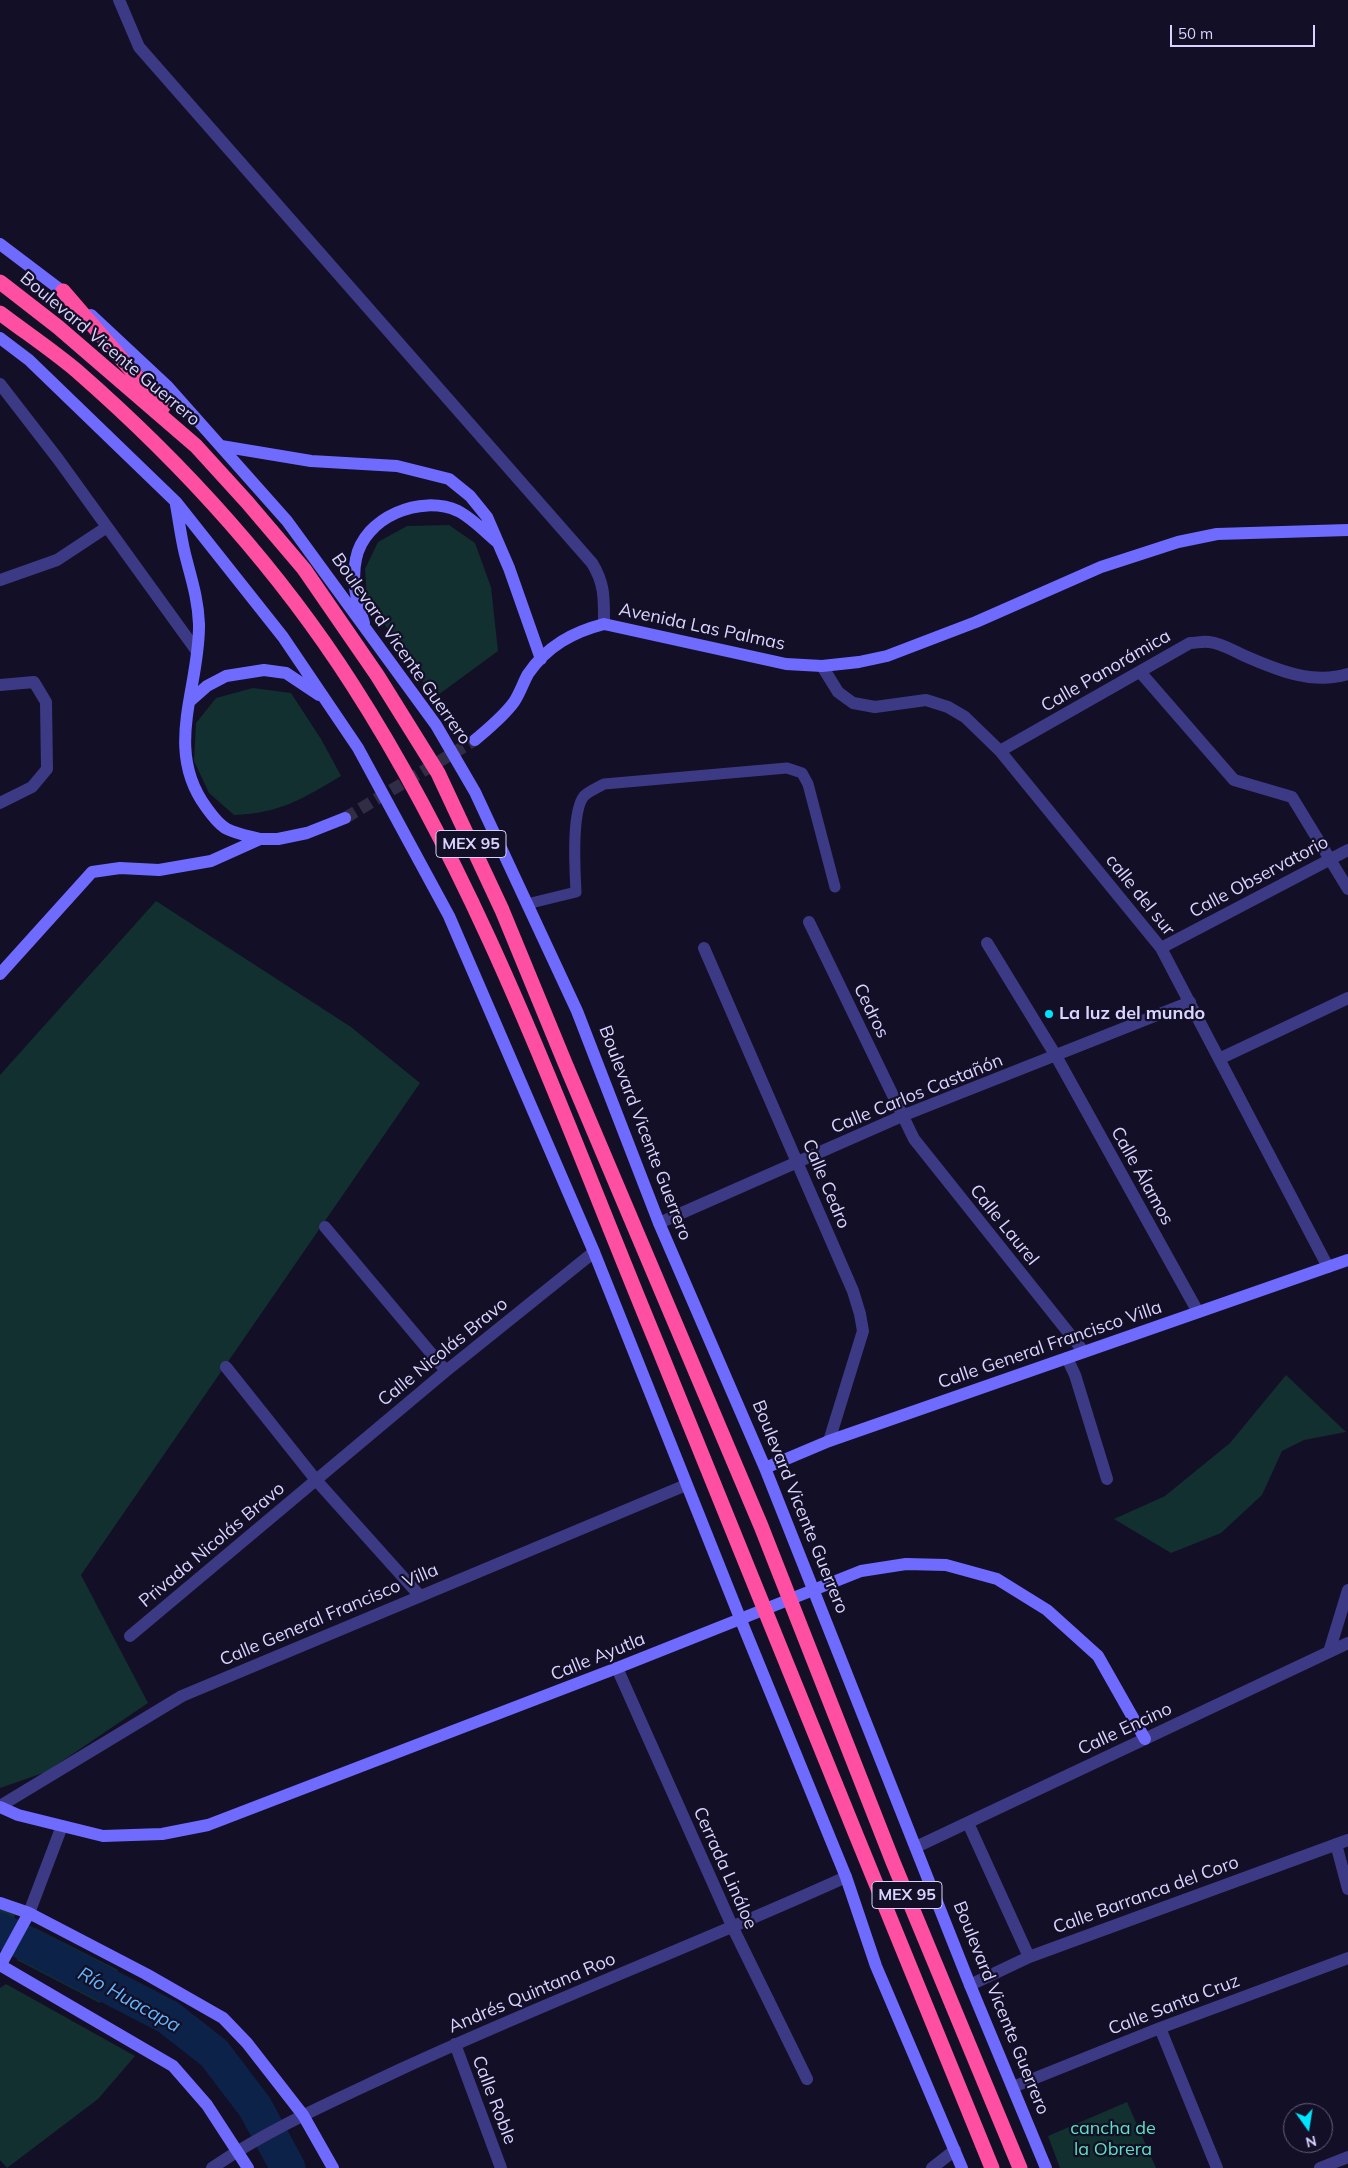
<!DOCTYPE html>
<meta charset="utf-8">
<style>
body{margin:0}
#map{position:relative;width:1348px;height:2168px;overflow:hidden;background:#130f26;font-family:Mulish,sans-serif}
canvas{display:block}
.north{position:absolute;left:1283px;top:2103px;width:50px;height:50px;box-sizing:border-box;background:#130f26;border:1px solid #625e7d;border-radius:50%;rotate:167deg;font-size:14px;font-weight:700;line-height:20px;text-align:center;color:#d9d4ff}
.north::after{content:'';display:block;margin:auto;width:18px;height:22px;background:#00e5ff;clip-path:polygon(50% 0,100% 100%,50% 72%,0 100%)}
.scale{position:absolute;left:1170px;top:25px;width:145px;height:22px;box-sizing:border-box;border:2px solid #d9d4ff;border-top:0;padding-left:6px;font-size:15px;line-height:18px;white-space:nowrap;color:#d9d4ff;-webkit-text-stroke:4px #130f26;paint-order:stroke}
</style>
<div id="map">
<canvas width="1348" height="2168"></canvas>
<div class="north">N</div>
<div class="scale">50 m</div>
</div>
<script>
const ctx = document.querySelector('canvas').getContext('2d');
ctx.lineJoin = 'round';
function fillPath(path, color) { ctx.fillStyle = color; ctx.fill(path, 'evenodd'); }
function trace(path, color, width, dash) { ctx.strokeStyle = color; ctx.lineWidth = width; ctx.lineCap = dash ? 'butt' : 'round'; ctx.setLineDash(dash || []); ctx.stroke(path); }
function drawText(font, color, halo, rows, align = 'center') {
  ctx.font = font + ' Mulish,sans-serif'; ctx.lineWidth = 4.5; ctx.setLineDash([]); ctx.textBaseline = 'middle'; ctx.strokeStyle = halo; ctx.fillStyle = color; for (const [text, x, y, turn = 0] of rows) {
    ctx.save(); ctx.translate(x, y); ctx.rotate((+turn || 0) * Math.PI / 180); ctx.textAlign = isNaN(turn) ? turn : align; if (halo) ctx.strokeText(text, 0, 0); ctx.fillText(text, 0, 0); ctx.restore();
  }
}
fillPath(new Path2D(`
 M449,525L475,543L491,587L498,651L434,698L367,598L365,569L378,542L407,526Z
 M253,688L291,693L321,739L341,776C302,799 281,813 234,815L209,793L194,761L196,723L216,698Z
 M156,901L351,1027L420,1083L81,1575L148,1703L46,1772L0,1788V1075Z
 M1286,1375L1346,1432L1304,1440L1282,1451L1262,1495L1221,1533L1171,1553L1114,1519L1165,1496L1230,1443Z
 M0,1909L15,1915L0,1949Z
 M35,1928L118,1970L100,2003L17,1960Z
 M6,1984L135,2056L98,2099L7,2168L0,2160V1988Z
 M1127,2102L1156,2168H1060L1048,2136Z`), '#12302f');
trace(new Path2D(`
 M0,1930L168,2017L214,2053L255,2107L288,2168`), '#0c2248', 35);
trace(new Path2D(`
 M345,818L475,740`), '#312d47', 12, [12, 6]);
trace(new Path2D(`
 M527,904L576,892C575,871 571,812 584,796C589,791 599,787 604,784L787,768L802,773L808,784L835,887`), '#3d3a85', 11);
trace(new Path2D(`
 M119,0L139,47L592,563C605,584 604,599 604,624
 M0,384L58,459L196,650
 M0,580L57,560L107,527
 M822,666L838,692L853,703L875,707L926,700L948,707L965,717L1000,751L1161,948L1328,1267
 M1141,673L1234,780L1292,797L1348,889
 M0,685L34,682L46,702L47,769L32,787L0,803
 M1000,751L1190,643C1196,643 1203,641 1209,642C1221,643 1234,651 1245,656C1277,670 1313,685 1348,674
 M809,922L914,1139L1084,1352
 M987,943L1056,1056L1198,1312
 M704,948L853,1291L860,1314L863,1331L829,1441
 M1161,948L1348,850
 M1219,1059L1348,998
 M659,1223L902,1116L1190,1002
 M325,1227L446,1371
 M1067,1358L1075,1375L1107,1479
 M226,1367L316,1480L420,1596
 M130,1636L446,1371L594,1252
 M1329,1652L1348,1590
 M617,1668L733,1928L807,2079
 M0,1806L182,1696L686,1485
 M968,1823L1029,1957
 M1336,1844L1348,1889
 M916,1847L1348,1643
 M29,1913L62,1826
 M970,1985L1029,1957L1348,1840
 M1160,2028L1217,2168
 M455,2044L501,2168
 M1013,2087L1160,2028L1348,1958
 M212,2168C270,2128 336,2100 399,2070C546,2002 698,1944 846,1877
 M932,2168L955,2150
 M1320,2168L1348,2157`), '#3d3a85', 12);
trace(new Path2D(`
 M0,244L70,297
 M91,315L168,387L287,521L436,725L475,792L577,1011L659,1223L765,1468L970,1985L1046,2168
 M0,338L29,360L176,502L283,637L358,748L449,916L594,1252L740,1618L846,1877L876,1966L962,2168
 M221,446L311,461L397,466L449,479L470,496L487,517L509,568L541,659
 M176,505C179,521 181,538 185,554C191,578 198,598 199,624C200,688 163,748 206,807C211,814 219,825 227,829C237,834 249,836 260,839
 M364,623C357,601 351,582 356,559C364,517 421,494 458,511C472,518 485,532 497,542
 M190,701L207,686L226,676L264,670L286,673L319,695
 M475,740C489,728 503,717 514,702C520,693 523,683 528,674C547,646 573,632 604,624L786,664L822,666L859,662L887,656L976,622L1101,567L1178,542L1217,534L1348,530
 M0,974L92,872L120,868L159,870L211,861L260,839H278L307,833L345,818
 M765,1468L829,1441L1348,1260
 M0,1807L18,1815L103,1836L162,1834L208,1825L617,1668L861,1571L906,1564L946,1565L997,1579L1047,1610L1098,1656L1145,1739
 M0,1903L29,1913L146,1974L223,2018L247,2043L303,2115L333,2168
 M0,1965L173,2066L207,2105L248,2168
 M0,1966L29,1913`), '#6f6bff', 12);
trace(new Path2D(`
 M0,282L58,327L196,446L247,502L304,569L377,675L438,773L502,910L565,1063L761,1526L893,1862L1020,2168
 M63,291L163,407
 M0,313C25,332 52,350 77,371C181,462 277,567 352,684C484,889 564,1120 657,1344C769,1618 879,1894 992,2168`), '#ff4fa3', 15);
for (const [x, y, r, color] of [
 [1049,1014,5,"#00e5ff"]
]) { const dot = new Path2D(); dot.arc(x, y, r, 0, 2 * Math.PI); ctx.fillStyle = color; ctx.fill(dot); trace(dot, '#130f26', 2); }
for (const [x, y, w] of [
 [471,844,70],
 [907,1895,70]
]) { const box = new Path2D(); box.roundRect(x - w / 2, y - 13.5, w, 27, 4); ctx.fillStyle = '#130f26'; ctx.fill(box); trace(box, '#d9d4ff', 1); }
drawText('bold 16px', '#d9d4ff', null, [
 ["MEX 95",471,844],
 ["MEX 95",907,1895]
]);
drawText('18px', '#d9d4ff', '#130f26', [
 ["Boulevard Vicente Guerrero",110,349,40],
 ["Avenida Las Palmas",702,627,12],
 ["Boulevard Vicente Guerrero",401,649,55],
 ["Calle Panorámica",1106,671,-30],
 ["Calle Observatorio",1259,877,-28],
 ["calle del sur",1140,895,51],
 ["Cedros",871,1011,64],
 ["Calle Carlos Castañón",917,1094,-22],
 ["Boulevard Vicente Guerrero",645,1133,69],
 ["Calle Álamos",1142,1176,61],
 ["Calle Cedro",826,1184,67],
 ["Calle Laurel",1004,1225,51],
 ["Calle General Francisco Villa",1050,1345,-19],
 ["Calle Nicolás Bravo",443,1352,-39],
 ["Boulevard Vicente Guerrero",800,1507,68],
 ["Privada Nicolás Bravo",212,1545,-40],
 ["Calle General Francisco Villa",329,1615,-23],
 ["Calle Ayutla",598,1657,-22],
 ["Calle Encino",1125,1729,-25],
 ["Cerrada Lináloe",725,1868,66],
 ["Calle Barranca del Coro",1146,1895,-20],
 ["Andrés Quintana Roo",532,1993,-23],
 ["Calle Santa Cruz",1174,2005,-21],
 ["Boulevard Vicente Guerrero",1001,2008,68],
 ["Calle Roble",494,2100,69]
]);
drawText('bold 18px', '#d9d4ff', '#130f26', [
 ["La luz del mundo",1059,1014]
], 'left');
drawText('18px', '#5fe0c0', '#130f26', [
 ["cancha de",1113,2129],
 ["la Obrera",1113,2150]
]);
drawText('italic 19px', '#62b6ff', '#130f26', [
 ["Río Huacapa",129,2000,29]
]);
</script>
